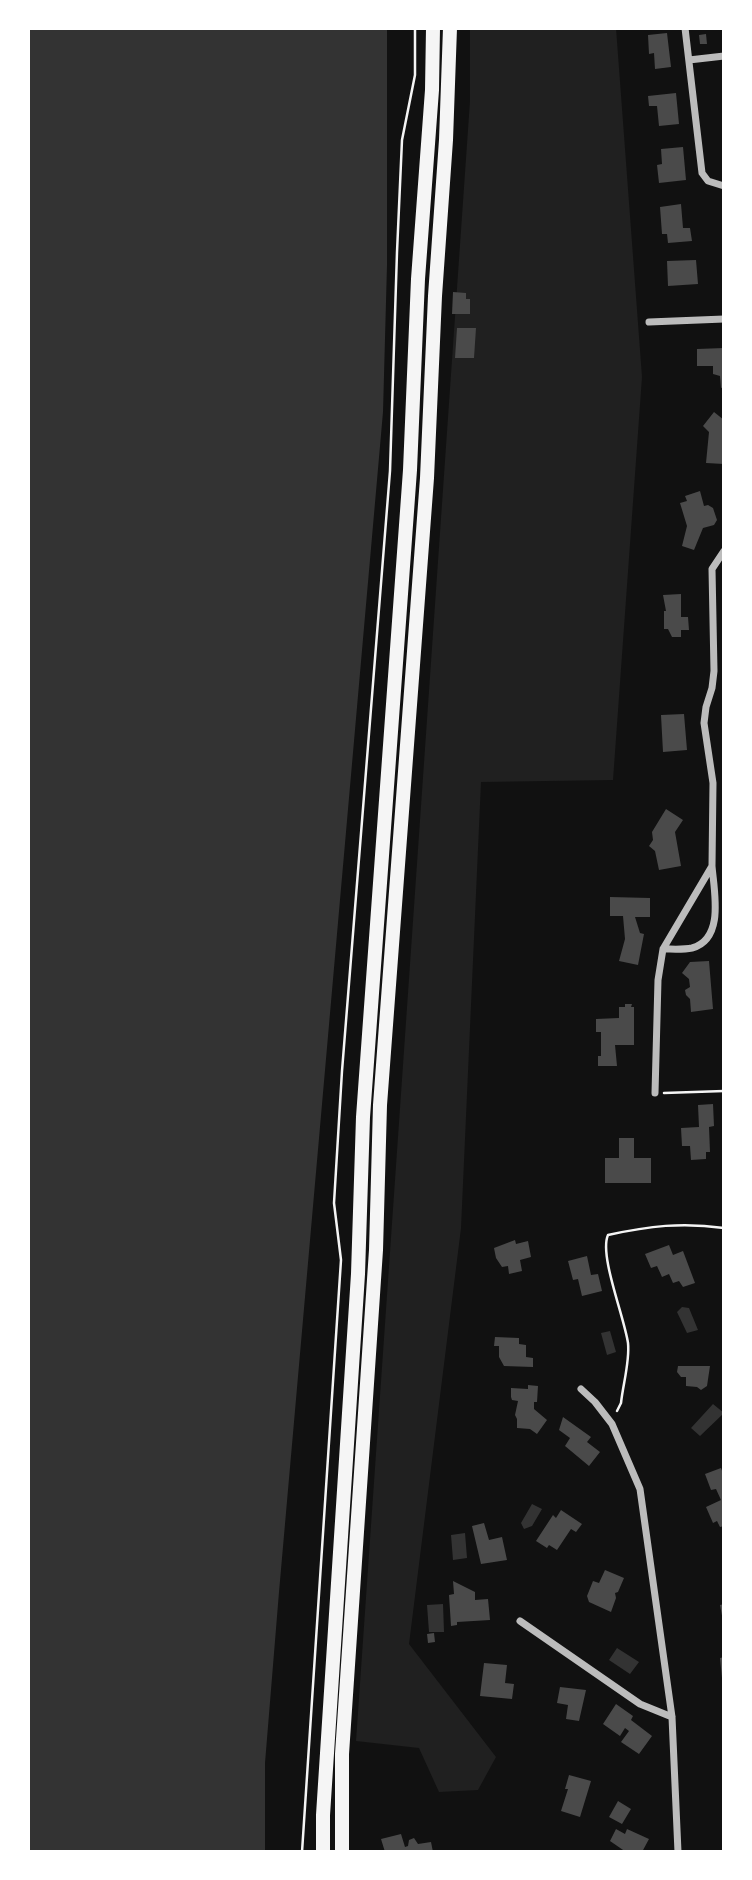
<!DOCTYPE html>
<style>
body{margin:0}
#map{position:relative;width:752px;height:1880px;overflow:hidden;background:#111;font-family:"DM Sans",sans-serif}
canvas{display:block}
.frame{position:absolute;inset:0;border:30px solid #fff;pointer-events:none}
</style>
<div id="map">
<canvas width="752" height="1880"></canvas>
<div class="frame"></div>
</div>
<script>
const ctx = document.querySelector('canvas').getContext('2d');
ctx.lineJoin = 'round';
function fillPath(path, color) { ctx.fillStyle = color; ctx.fill(path, 'evenodd'); }
function trace(path, color, width, dash) { ctx.strokeStyle = color; ctx.lineWidth = width; ctx.lineCap = dash ? 'butt' : 'round'; ctx.setLineDash(dash || []); ctx.stroke(path); }
fillPath(new Path2D(`
 M470,28H616L642,377L613,780L481,782L461,1228L409,1644L496,1757L478,1790L439,1792L419,1748L356,1741L470,101Z`), '#202020');
fillPath(new Path2D(`
 M28,28H387V265L383,412L279,1592L265,1763V1852H28Z
 M682,1307L689,1308L698,1330L687,1333L677,1312Z
 M610,1331L616,1352L607,1355L601,1333Z
 M713,1404L724,1413L700,1436L691,1428Z
 M532,1504L542,1509L532,1526L524,1529L521,1523Z
 M465,1533L467,1558L453,1560L451,1535Z
 M443,1604L444,1632H429L427,1605Z
 M617,1648L639,1662L630,1674L609,1660Z`), '#333');
fillPath(new Path2D(`
 M667,33L671,67L655,69L654,53L649,54L648,35Z
 M706,34L707,44H700L699,35Z
 M676,93L679,124L659,126L657,106H649L648,96Z
 M683,147L686,180L659,183L657,165L662,164L661,149Z
 M681,204L683,228H690L692,241L668,243L667,234H662L660,207Z
 M696,260L698,284L668,286L667,261Z
 M453,292L466,293V299H470V314H452Z
 M457,328H476L474,358H455Z
 M724,348V387L721,388L720,376L713,374V366H697V349Z
 M714,412L724,420V464L706,463L709,432L703,426Z
 M700,491L704,506L708,505L713,508L717,520L714,525L703,528L694,550L682,546L687,526L680,503L687,501L685,496Z
 M681,594V617H688L689,630H681V637H672L668,629H664V611H666L663,595Z
 M684,714L687,750L663,752L661,715Z
 M666,809L683,820L675,832L681,866L659,870L655,851L649,846L653,840L652,832Z
 M610,897L650,898V917H635L640,933L644,934L638,965L619,961L625,939L623,916H610Z
 M709,961L713,1009L691,1012L690,999L686,995L685,990L690,987L689,979L682,973L690,962Z
 M625,1004H632L631,1007H634V1045H615L617,1066H598V1056H601V1032H596V1019L619,1018V1007H625Z
 M713,1104L714,1126L709,1127L710,1152H706V1159L691,1160L690,1146H682L681,1128L699,1127L698,1105Z
 M619,1138H634V1158H651V1183H605V1158H619Z
 M515,1240L516,1244L528,1241L531,1257L520,1260L522,1271L509,1274L508,1266L502,1267L496,1258L494,1248Z
 M669,1245L673,1255L683,1251L695,1283L683,1287L679,1281L673,1283L669,1274L662,1277L657,1266L651,1268L645,1254Z
 M587,1256L591,1275L598,1274L602,1291L582,1296L578,1279L573,1280L568,1261Z
 M495,1337L519,1338V1344L526,1345V1357L533,1358V1367L504,1366L499,1357V1346H494Z
 M678,1366H710L707,1386L701,1390L697,1387L686,1386V1377H681L677,1372Z
 M528,1385L538,1386L537,1402H534V1409L547,1420L537,1434L530,1429L517,1428V1419L515,1415L518,1401L512,1400L511,1397V1388L528,1389Z
 M563,1417L591,1437L587,1442L600,1452L589,1466L565,1446L570,1438L559,1430Z
 M721,1468L724,1476V1526L720,1527L717,1521L713,1523L706,1507L721,1500L716,1489L711,1490L705,1474Z
 M561,1510L582,1524L576,1532L571,1529L557,1550L549,1545L547,1548L536,1541L553,1515L556,1518Z
 M484,1523L489,1540L502,1537L507,1560L481,1564L472,1526Z
 M605,1570L624,1578L618,1592L615,1593L616,1598L611,1612L589,1602L587,1596L593,1581L599,1583Z
 M453,1581L475,1592V1600L488,1599L490,1620L457,1622V1625L451,1626L449,1595L454,1594Z
 M724,1604V1621H723L720,1605Z
 M434,1633L435,1642L428,1643L427,1634Z
 M724,1657V1678H722L720,1658Z
 M484,1663L507,1665L505,1683L514,1684L512,1699L480,1696Z
 M560,1687L586,1690L579,1721L566,1719L568,1705L557,1703Z
 M616,1704L633,1716L631,1720L652,1736L639,1754L621,1742L629,1731L625,1728L620,1736L603,1724Z
 M569,1775L591,1781L580,1817L561,1811L568,1789H565Z
 M618,1801L631,1809L622,1824L609,1817Z
 M616,1829L625,1834L627,1829L649,1839L642,1852H626L610,1841Z
 M401,1834L405,1847L408,1846L409,1840L414,1838L418,1844L431,1842L433,1852H385L381,1839Z`), '#4a4a4a');
trace(new Path2D(`
 M664,1093L724,1091
 M617,1411L621,1403C623,1384 630,1361 628,1343C624,1316 599,1255 608,1235C649,1226 682,1222 724,1228
 M302,1852L341,1260L334,1203L342,1071L390,471L397,252L402,140L415,75V28`), '#f5f5f5', 2.5);
trace(new Path2D(`
 M685,28L702,173L708,181L724,186
 M689,60L724,56
 M649,322L724,319
 M663,949C672,949 683,950 692,948C725,939 714,891 712,866
 M655,1093L658,980L663,949L712,866L713,783L704,723L706,707L712,688L714,671L712,569L724,551
 M581,1389L595,1402L612,1424L640,1489L672,1717L678,1852
 M520,1621L640,1704L672,1717`), '#bcbcbc', 7);
trace(new Path2D(`
 M323,1852V1815L358,1274L363,1117L410,470L418,279L432,90L433,28
 M342,1852V1754L376,1250L380,1105L427,478L435,296L446,140L450,28`), '#f5f5f5', 14);
</script>
